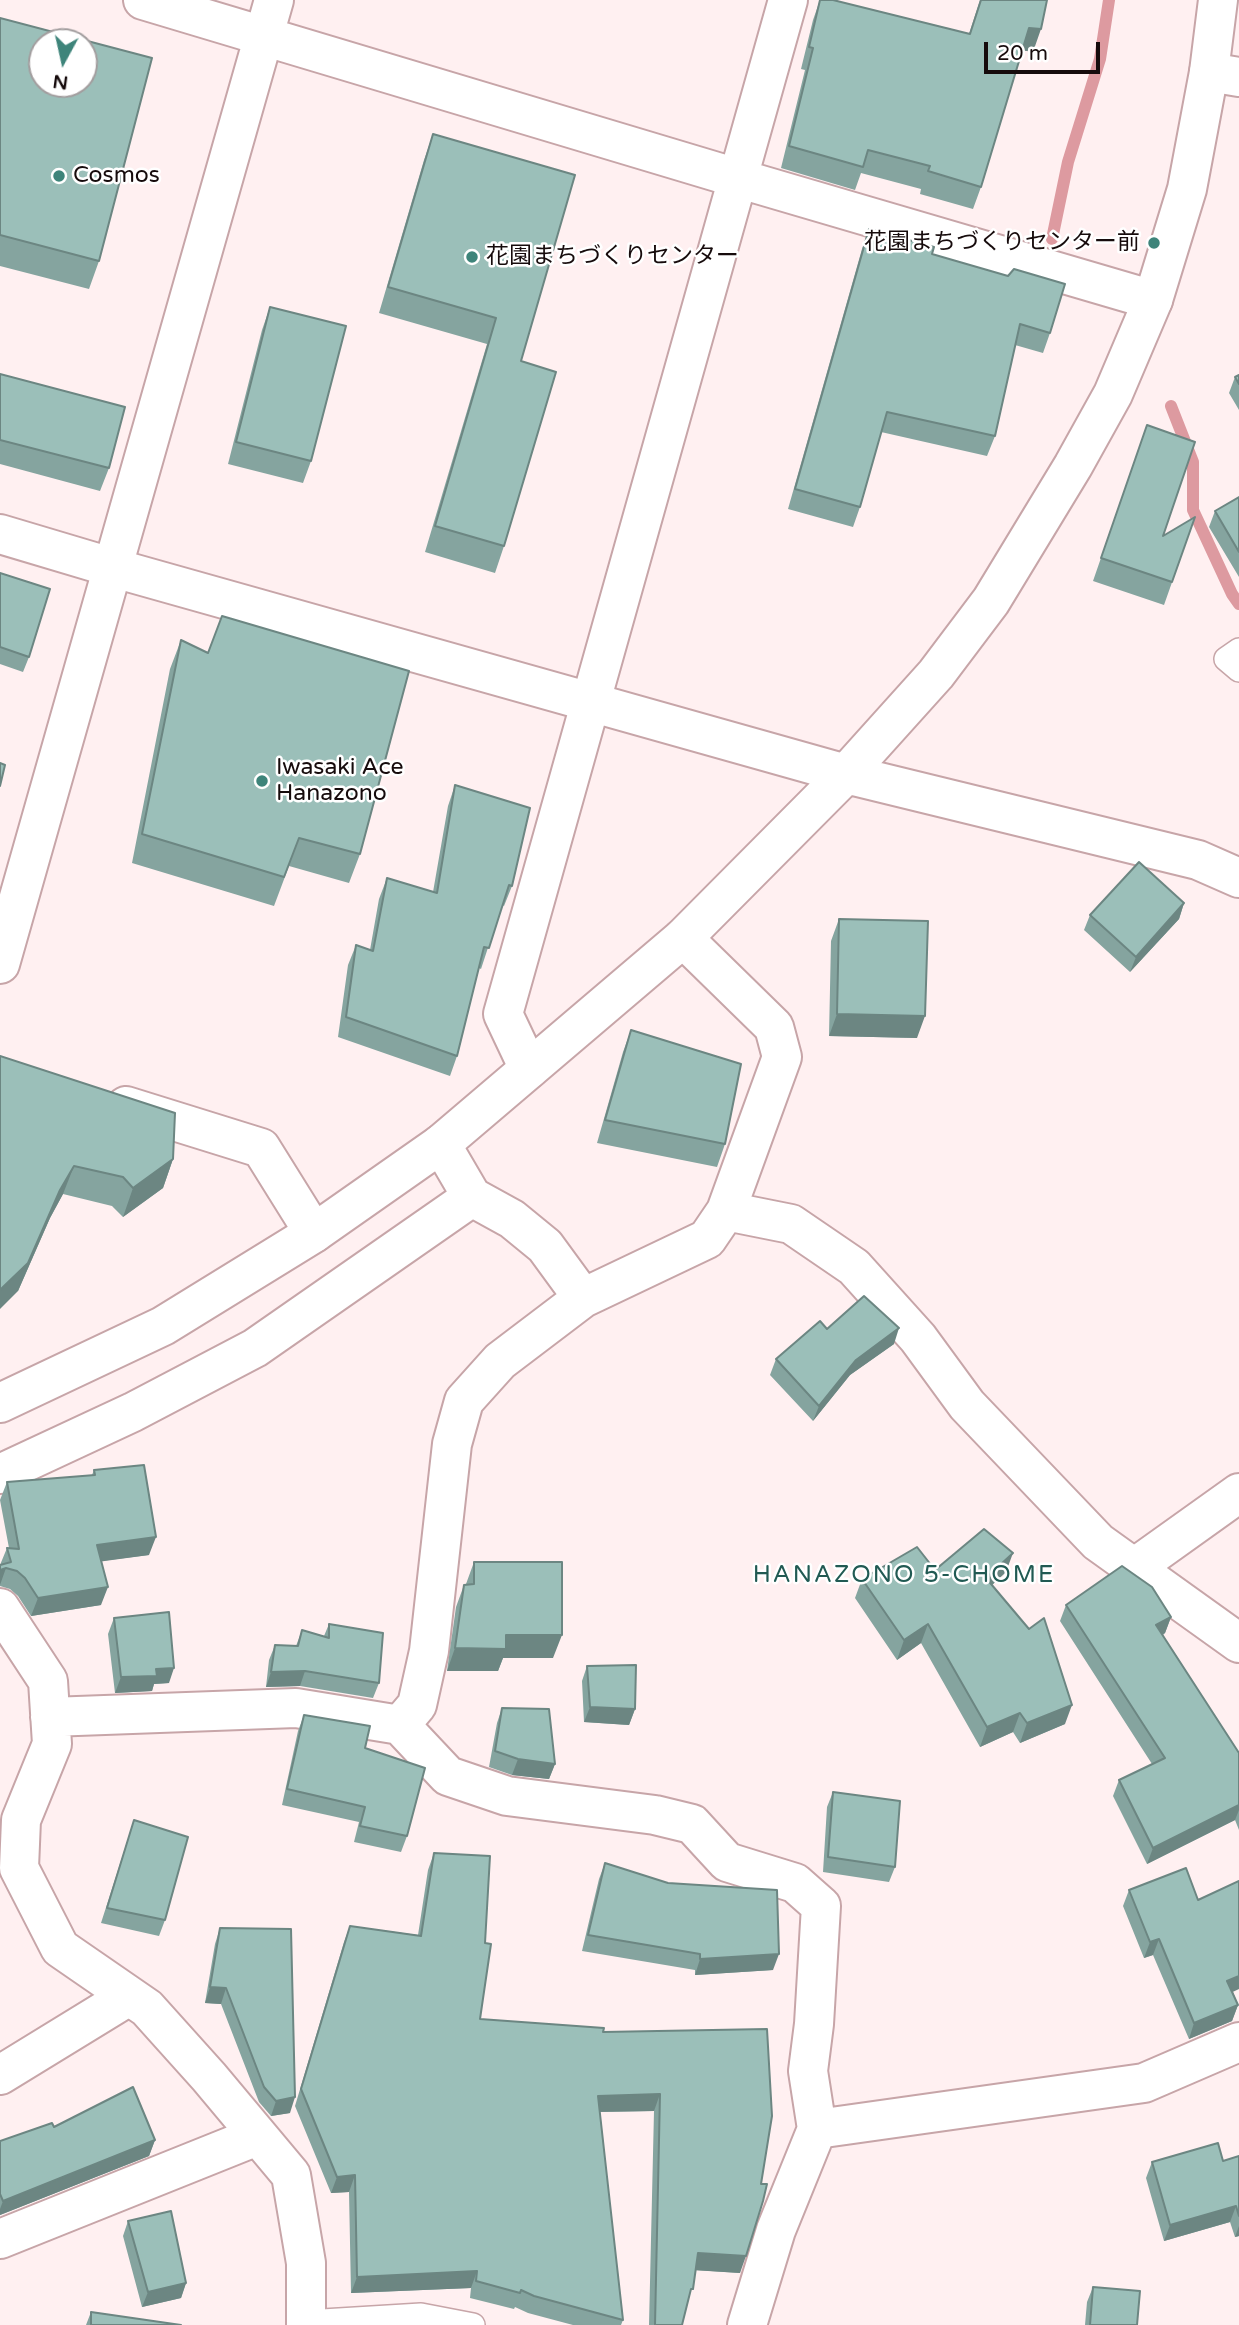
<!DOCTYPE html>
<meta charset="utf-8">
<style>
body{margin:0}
#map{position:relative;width:1239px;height:2325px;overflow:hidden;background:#fff0f1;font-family:"Varela Round",sans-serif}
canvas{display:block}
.north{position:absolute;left:28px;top:28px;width:70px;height:70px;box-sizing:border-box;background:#fff;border:2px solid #a29d9e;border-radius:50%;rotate:188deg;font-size:19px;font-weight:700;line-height:28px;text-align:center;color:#160b0c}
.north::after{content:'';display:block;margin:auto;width:24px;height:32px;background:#3e847a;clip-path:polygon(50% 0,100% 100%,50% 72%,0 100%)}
.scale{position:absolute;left:984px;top:42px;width:116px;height:32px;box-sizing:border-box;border:4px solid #160b0c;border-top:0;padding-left:9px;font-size:21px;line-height:24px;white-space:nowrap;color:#160b0c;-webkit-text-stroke:5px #fff;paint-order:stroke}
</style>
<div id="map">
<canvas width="1239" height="2325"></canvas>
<div class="north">N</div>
<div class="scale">20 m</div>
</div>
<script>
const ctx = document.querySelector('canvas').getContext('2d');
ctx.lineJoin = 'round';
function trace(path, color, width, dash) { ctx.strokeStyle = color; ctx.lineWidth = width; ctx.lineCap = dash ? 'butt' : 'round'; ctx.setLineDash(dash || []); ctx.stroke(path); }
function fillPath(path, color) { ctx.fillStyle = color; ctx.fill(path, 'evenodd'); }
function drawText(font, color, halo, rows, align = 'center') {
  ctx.font = font + ' "Varela Round","Noto Sans JP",sans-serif'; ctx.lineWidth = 5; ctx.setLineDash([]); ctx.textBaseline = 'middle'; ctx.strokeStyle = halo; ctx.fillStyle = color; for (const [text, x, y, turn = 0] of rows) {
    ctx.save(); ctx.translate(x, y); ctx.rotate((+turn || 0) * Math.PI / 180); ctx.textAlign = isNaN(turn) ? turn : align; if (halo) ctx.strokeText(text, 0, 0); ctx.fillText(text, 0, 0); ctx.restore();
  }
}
trace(new Path2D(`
 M1052,239L1068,162L1100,59L1109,0
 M1171,406L1193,462V510L1232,594L1239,604`), '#dd9aa0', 12);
const service = new Path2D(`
 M1239,650L1226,659L1239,670
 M306,2322L421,2315L473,2325`);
const minor = new Path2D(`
 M143,0L737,178L1153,300
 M1209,72L1239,77
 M0,964L274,0
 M529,1069L503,1014L788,0
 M126,1106L261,1148L314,1233
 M441,1144L472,1197L512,1219L545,1246L583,1298
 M726,1211L791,1224L854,1267L918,1338L967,1405L1098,1542L1239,1643
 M0,1474L133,1412L255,1348L472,1197
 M1134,1568L1239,1493
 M0,1608L48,1681L52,1744L21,1820L19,1868L60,1948L147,2008L209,2077L291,2175L306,2263V2325
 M50,1717L296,1708L400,1725L448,1776L507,1796L655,1815L692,1824L727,1862L795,1883L821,1906L814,2024L808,2071L817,2129
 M400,1725L417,1705L429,1651L452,1444L464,1401L500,1361L583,1298L707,1239L726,1211L782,1057L774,1027L683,938
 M0,2075L129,1996
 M0,2239L257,2136
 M747,2325L776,2230L817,2129L1144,2083L1239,2042`);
const tertiary = new Path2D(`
 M0,534L114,568L846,774L1198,860L1239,878
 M0,1403L163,1326L314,1233L441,1144L683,938L846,774L936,674L991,601L1073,466L1113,394L1153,300L1187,189L1209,72L1218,0`);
trace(service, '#c7a5a8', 26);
trace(minor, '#c7a5a8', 42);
trace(tertiary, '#c7a5a8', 42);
trace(service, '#fff', 23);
trace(minor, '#fff', 38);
trace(tertiary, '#fff', 38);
fillPath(new Path2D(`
 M820,0L969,34L980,0H1047L1033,52L1022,50L981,187L973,209L920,194L921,189L861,173L855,190L781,168L805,70L801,69L813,20Z
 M0,18L99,261L89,289L0,266Z
 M433,134L521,361L504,546L495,573L425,552L487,344L379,313L424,160Z
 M869,229L932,254L1050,333L1043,353L1015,345L995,436L987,456L881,432L860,507L853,527L788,509L862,249Z
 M270,307L311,461L303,483L228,464L262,330Z
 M0,374L109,468L100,491L0,464Z
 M1239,375V410L1229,393L1235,377Z
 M1147,425L1163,536L1195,517L1164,605L1093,581Z
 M1239,497V577L1209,527L1215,511Z
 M0,573L29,657L23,672L0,664Z
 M181,640L360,854L349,883L289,866L274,906L132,863L170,669Z
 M455,785L512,886L504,906L502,905L481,969L479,968L457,1056L450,1076L338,1037L348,965L356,945L370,950L379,899L387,878L433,892L448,806Z
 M1184,903L1179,919L1130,972L1084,930L1090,915Z
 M839,919L917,1038L829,1036L831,941Z
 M631,1030L725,1144L717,1167L597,1143L623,1052Z
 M0,1056L173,1159L163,1188L123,1217L112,1206L63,1194L50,1218L18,1291Z
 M827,1329L894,1344L850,1375L813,1421L770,1375L776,1359Z
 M94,1470L149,1555L101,1561V1605L31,1616L18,1596L10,1589L0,1586V1565L7,1548H9L0,1500L7,1482L92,1475Z
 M474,1562L553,1658H503L498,1671H447L456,1607L464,1585L466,1584Z
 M935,1570L1006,1572L992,1585L1065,1724L1020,1743L1013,1732L980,1747L921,1643L897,1660L855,1598L862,1579Z
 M1066,1605L1171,1617L1165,1633L1163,1635L1239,1753V1830L1235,1820L1147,1864L1113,1796L1119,1780L1152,1764L1060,1621Z
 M114,1618L169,1683L154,1684L152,1691L115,1693L108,1634Z
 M329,1624L379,1683L373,1698L300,1686L266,1687L269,1660L275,1645L296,1646L302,1630L324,1636Z
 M587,1666L635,1709L629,1725L584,1722L582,1681Z
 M502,1708L555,1764L549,1779L512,1775L489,1767L497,1723Z
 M304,1715L407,1836L401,1852L354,1842L359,1822L282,1805L298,1731Z
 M833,1792L895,1867L889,1882L823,1872L827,1807Z
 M134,1820L165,1920L159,1936L101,1923Z
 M434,1853L480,2019L603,2032L767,2029L740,2273L695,2270L682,2325H649L654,2111L600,2112L623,2320L621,2325H573L528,2313L515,2307L514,2309L470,2298L471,2288L351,2293L349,2192L331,2193L295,2106L344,1942L350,1926L418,1935L428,1870Z
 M605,1863L773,1970L695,1975V1970L582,1951L599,1879Z
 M1129,1890L1198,1900L1238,2005L1232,2021L1189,2039L1153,1955L1144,1958L1123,1906Z
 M220,1928L290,2113L271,2116L259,2102L221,2004L205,2003L215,1944Z
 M54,2127L155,2140L149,2156L0,2215V2141Z
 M1239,2156V2236L1235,2237L1230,2222L1164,2241L1146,2178L1152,2162L1223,2161Z
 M128,2221L186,2283L181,2298L142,2307L123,2236Z
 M1093,2287L1137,2325H1085L1087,2302Z
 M91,2312L181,2325H86Z`), '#85a49f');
fillPath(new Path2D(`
 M1029,28L1041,29L1033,52L1021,50Z
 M1184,903L1179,919L1130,972L1136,957Z
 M837,1014L925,1016L917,1038L829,1036Z
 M173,1159L163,1188L123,1217L133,1188Z
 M74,1166L63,1194L50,1218L18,1291L0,1309V1290Z
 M899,1328L894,1344L850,1375L813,1421L819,1406L856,1360Z
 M156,1537L149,1555L90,1563L97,1545Z
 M1013,1553L1006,1572L979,1597L986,1578Z
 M6,1568L0,1585V1570Z
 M108,1587L101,1605L31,1616L38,1598Z
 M1171,1617L1165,1633L1150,1641L1156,1625Z
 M928,1624L921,1643L897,1660L904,1640Z
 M506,1635H562L553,1658H503L498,1671H447L455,1648Z
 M174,1668L169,1683L154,1684L152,1691L115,1693L121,1677L156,1669Z
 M305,1671L300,1686L266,1687L271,1672Z
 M1072,1705L1065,1724L1020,1743L1027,1723Z
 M590,1707L635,1709L629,1725L584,1722Z
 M1020,1713L1013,1732L980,1747L987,1727Z
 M518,1759L555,1764L549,1779L512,1775Z
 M1239,1805V1810L1235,1820L1147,1864L1153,1848Z
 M1159,1939L1153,1955L1144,1958L1150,1942Z
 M779,1954L773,1970L695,1975L700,1959Z
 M1239,1976V1989L1222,1997L1227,1981Z
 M210,1987L226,1988L221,2004L205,2003Z
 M1238,2005L1232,2021L1189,2039L1194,2023Z
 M660,2094L654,2111L592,2112L598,2096Z
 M295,2097L290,2113L271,2116L276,2101Z
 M155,2140L149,2156L0,2215V2209L3,2201Z
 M355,2175L349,2192L331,2193L337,2177Z
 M1236,2206L1230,2222L1164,2241L1170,2225Z
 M1239,2226V2236L1235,2237Z
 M698,2253L746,2256L740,2273L692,2270Z
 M477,2271L471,2288L351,2293L357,2277Z
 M186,2283L181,2298L142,2307L148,2292Z`), '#6c8682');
const building = new Path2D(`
 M820,0H833L970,34L981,0H1047L1041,29L1029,28L981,187L928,171L930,166L868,150L863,167L789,146L813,48L809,47Z
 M0,18L152,58L99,261L0,235ZM42,42H84V84H42Z
 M433,134L575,175L521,361L556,372L504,546L435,526L496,318L388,287Z
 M869,229L934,247L932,254L1008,276L1014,269L1065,284L1050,333L1020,324L995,436L887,412L860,507L795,489Z
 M270,307L346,326L311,461L236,442Z
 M0,374L125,407L109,468L0,440Z
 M1239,375V384L1235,377Z
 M1147,425L1195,442L1163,536L1195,517L1172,582L1101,558Z
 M1239,497V552L1215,511Z
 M0,573L50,589L29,657L0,647Z
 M222,616L409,671L360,854L299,838L284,877L142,834L181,640L208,653Z
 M0,763L5,765L0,786Z
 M455,785L530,808L512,886L509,885L489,948L484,947L457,1056L346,1017L356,945L373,951L387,878L437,893Z
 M1139,862L1184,903L1136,957L1090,915Z
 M839,919L928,921L925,1016L837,1014Z
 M631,1030L741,1064L725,1144L605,1120Z
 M0,1056L175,1113L173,1159L133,1188L123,1177L74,1166L60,1190L28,1263L0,1290Z
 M864,1296L899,1328L856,1360L819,1406L776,1359L820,1321L827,1329Z
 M144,1465L156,1537L97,1545L108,1587L38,1598L25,1578L17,1571L6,1568L0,1570V1565L11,1562L7,1548L19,1549L7,1482L95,1475L94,1470Z
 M984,1529L1013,1553L986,1578L1029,1629L1044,1618L1072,1705L1027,1723L1020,1713L987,1727L928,1624L904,1640L862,1579L917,1547L935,1570Z
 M474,1562H562V1635H506V1649L455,1648L464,1585L474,1584Z
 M1122,1566L1152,1587L1171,1617L1156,1625L1239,1753V1805L1153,1848L1119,1780L1165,1758L1066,1605Z
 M169,1612L174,1668L156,1669L157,1676L121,1677L114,1618Z
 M329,1624L383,1633L379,1683L305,1671L271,1672L275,1645L298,1646L302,1630L329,1638Z
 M636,1665L635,1709L590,1707L587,1666Z
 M502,1708L549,1709L555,1764L518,1759L495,1751Z
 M304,1715L370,1726L365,1748L425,1768L407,1836L360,1826L365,1807L287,1789Z
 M833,1792L900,1801L895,1867L828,1857Z
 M134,1820L188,1837L165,1920L107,1908Z
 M434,1853L490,1856L485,1943L491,1944L480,2019L604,2028L603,2032L767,2029L772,2116L761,2184H767L763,2201L746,2256L698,2253L693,2289H691L682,2325H655L660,2094L598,2096L623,2320L534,2296L521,2290L520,2293L476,2281L477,2271L357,2277L355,2175L337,2177L301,2089L350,1926L421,1936Z
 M605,1863L668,1883L777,1890L779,1954L700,1959V1954L588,1935Z
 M1186,1868L1198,1900L1239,1881V1976L1227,1981L1238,2005L1194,2023L1159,1939L1150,1942L1129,1890Z
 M220,1928L291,1929L295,2097L276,2101L264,2087L226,1988L210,1987Z
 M133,2087L155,2140L3,2201L0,2194V2141L52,2123L54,2127Z
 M1218,2143L1223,2161L1239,2156V2216L1236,2206L1170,2225L1152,2162Z
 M171,2211L186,2283L148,2292L128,2221Z
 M1093,2287L1140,2291L1137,2325H1090Z
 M91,2312L181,2325H91Z`);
fillPath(building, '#9bbfb9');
trace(building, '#6c8682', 2);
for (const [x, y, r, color] of [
 [59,176,7,"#3e847a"],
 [1154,243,7,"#3e847a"],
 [472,257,7,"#3e847a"],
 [262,781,7,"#3e847a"]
]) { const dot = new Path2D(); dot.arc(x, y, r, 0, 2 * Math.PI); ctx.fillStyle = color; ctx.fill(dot); trace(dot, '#fff', 2.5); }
drawText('23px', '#160b0c', '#fff', [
 ["Cosmos",73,176],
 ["花園まちづくりセンター前",1140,243,"right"],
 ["花園まちづくりセンター",486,257],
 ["Iwasaki Ace",276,768],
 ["Hanazono",276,794]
], 'left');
ctx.letterSpacing = '2px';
drawText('24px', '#215a53', '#fff', [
 ["HANAZONO 5-CHOME",904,1576]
]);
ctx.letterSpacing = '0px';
</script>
